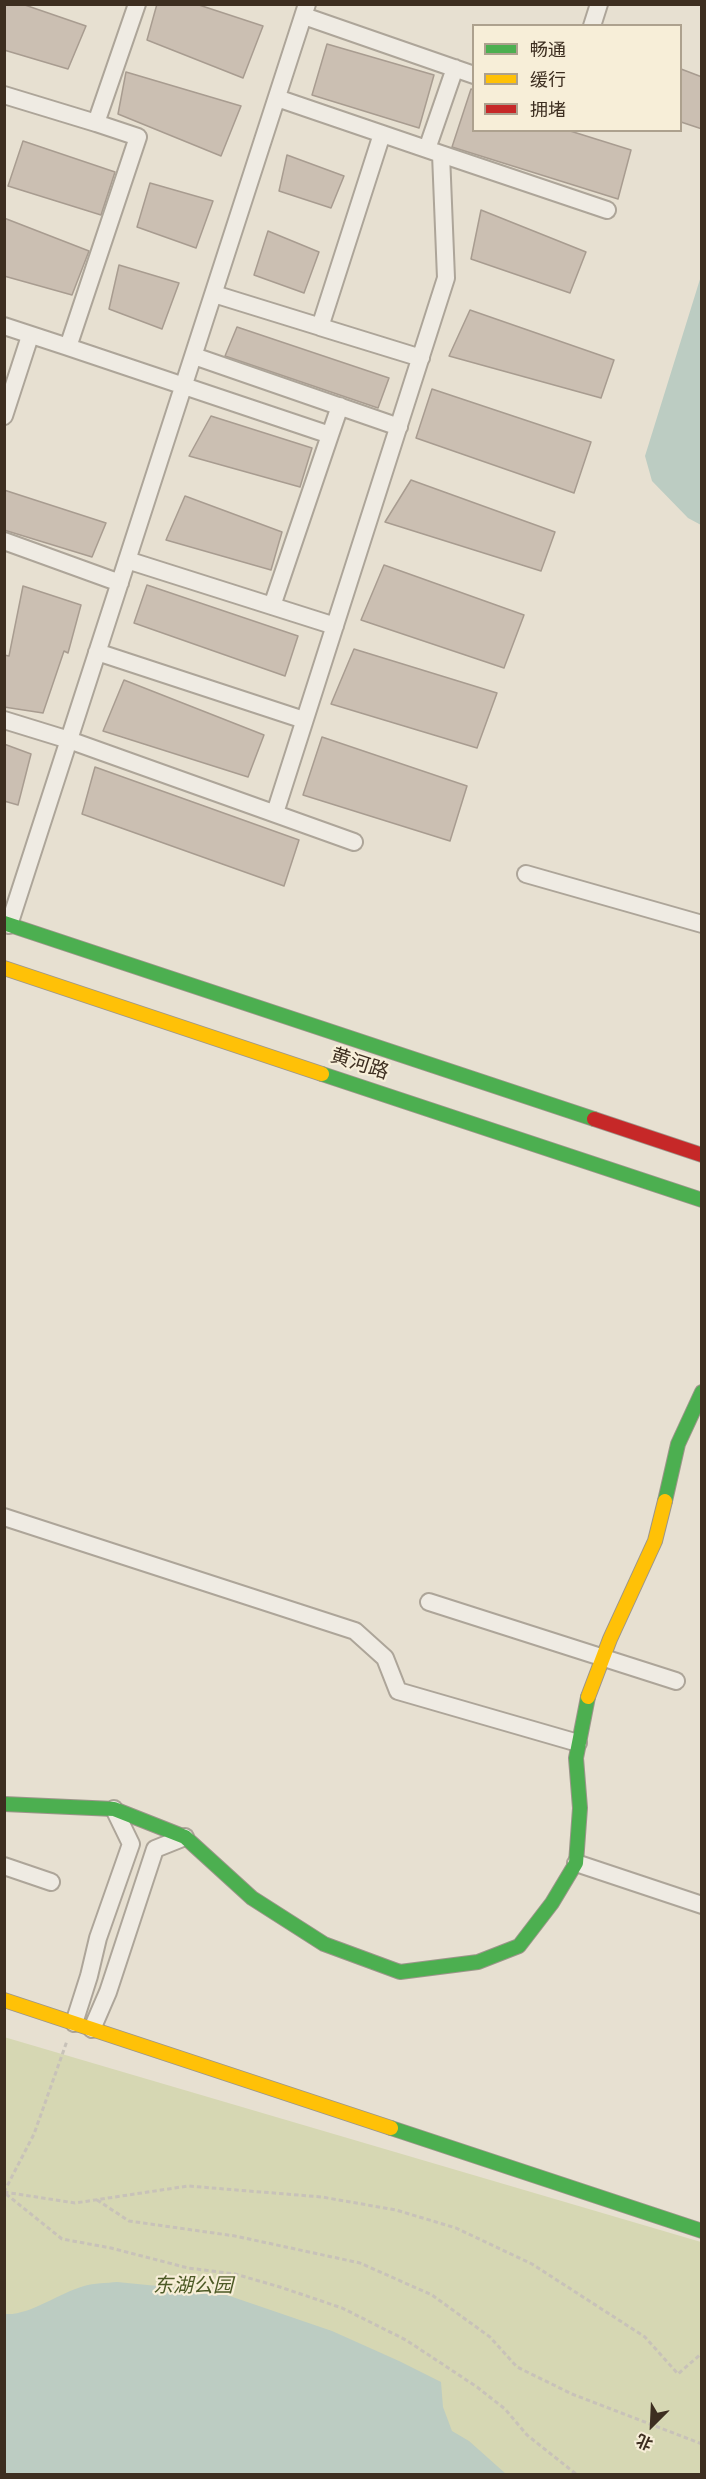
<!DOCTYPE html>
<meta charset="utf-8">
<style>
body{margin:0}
#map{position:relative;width:706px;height:2479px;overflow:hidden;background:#e7e0d1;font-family:Spectral,"Noto Sans SC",serif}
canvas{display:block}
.frame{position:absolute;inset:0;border:6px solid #3d2e20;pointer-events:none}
.legend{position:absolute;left:472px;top:24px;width:210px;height:108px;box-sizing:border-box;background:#f7eed8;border:2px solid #ada18e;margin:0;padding:8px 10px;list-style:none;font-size:18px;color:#3d2e20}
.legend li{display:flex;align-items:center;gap:12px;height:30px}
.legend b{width:30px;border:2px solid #ada18e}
.north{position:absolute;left:622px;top:2395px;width:60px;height:60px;-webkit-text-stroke:4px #f7eed8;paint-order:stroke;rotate:204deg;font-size:16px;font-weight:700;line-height:24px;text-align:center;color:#3d2e20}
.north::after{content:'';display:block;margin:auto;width:21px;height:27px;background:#3d2e20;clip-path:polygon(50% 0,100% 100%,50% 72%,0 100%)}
</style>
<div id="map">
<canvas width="706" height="2479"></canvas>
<div class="frame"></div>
<ul class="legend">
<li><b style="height:8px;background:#4caf50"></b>畅通</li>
<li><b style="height:8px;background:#ffc107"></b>缓行</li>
<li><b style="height:8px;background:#c62828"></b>拥堵</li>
</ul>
<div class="north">北</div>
</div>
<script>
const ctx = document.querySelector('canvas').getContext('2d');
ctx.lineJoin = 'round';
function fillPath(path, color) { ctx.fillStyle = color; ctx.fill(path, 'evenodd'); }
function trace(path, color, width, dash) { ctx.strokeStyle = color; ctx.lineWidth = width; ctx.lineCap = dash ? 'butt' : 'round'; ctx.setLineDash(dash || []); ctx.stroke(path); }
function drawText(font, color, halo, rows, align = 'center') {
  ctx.font = font + ' Spectral,"Noto Sans SC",serif'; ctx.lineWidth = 4.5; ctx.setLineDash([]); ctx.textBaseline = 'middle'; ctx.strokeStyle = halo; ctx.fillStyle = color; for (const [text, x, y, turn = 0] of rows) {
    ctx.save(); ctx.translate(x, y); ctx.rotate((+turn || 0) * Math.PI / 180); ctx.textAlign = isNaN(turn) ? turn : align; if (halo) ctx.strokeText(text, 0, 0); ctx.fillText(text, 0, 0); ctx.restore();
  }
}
fillPath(new Path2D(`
 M4,2037L701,2242V2474H5Z`), '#d6d7b3');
fillPath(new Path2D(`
 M701,276L702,525H701L688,518L652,481L645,456Z
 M117,2282L218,2292L332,2331L399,2361L441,2382L443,2407L452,2431L469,2441L506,2474H5V2314C29,2316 59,2293 84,2286C94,2283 107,2283 117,2282Z`), '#bcccc2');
const building = new Path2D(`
 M4,4H22L86,26L68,69L4,50Z
 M157,4H196L263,26L243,78L147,40Z
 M327,44L434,75L419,128L312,95Z
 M681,69L702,77V129L681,122Z
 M126,72L241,106L221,156L118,114Z
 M471,89L474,90V130H567L631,150L618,199L452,147Z
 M23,141L115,172L101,215L8,186Z
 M287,155L344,176L331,208L279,191Z
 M150,183L213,201L196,248L137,227Z
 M481,210L586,252L570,293L471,259Z
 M4,218L89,251L72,295L4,276Z
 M268,231L319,252L304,293L254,275Z
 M119,265L179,283L162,329L109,309Z
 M470,310L614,360L601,398L449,356Z
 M237,327L389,378L378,408L225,356Z
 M432,389L591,442L574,493L416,438Z
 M211,416L312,448L300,487L189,456Z
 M411,480L555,532L541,571L385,522Z
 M4,490L106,523L92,557L4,530Z
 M185,496L282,532L271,570L166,540Z
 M384,565L524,615L504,668L361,620Z
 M147,585L298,636L285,676L134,623Z
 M23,586L81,605L68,653L64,651L43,713L4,707V655L9,656Z
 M354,649L497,693L477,748L331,704Z
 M124,680L264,735L248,777L103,731Z
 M322,737L467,786L450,841L303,795Z
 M4,744L31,754L18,805L4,801Z
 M95,767L299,840L284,886L82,814Z`);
fillPath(building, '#cbbfb2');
trace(building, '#a89c90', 1.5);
const street = new Path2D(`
 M137,4L96,123L138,137L68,347L330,435L272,606
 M304,16L474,75
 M592,26L599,4
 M4,95L96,123
 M427,149L455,68
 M441,154L607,210
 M214,294L421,358L320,327L382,134
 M4,326L68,347
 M194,356L399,427
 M4,416L30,336
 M330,435L340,406
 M4,541L120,583
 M127,560L335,626
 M97,652L304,720
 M4,720L69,740L354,842
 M275,813L446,278L441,154L277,98
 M526,874L702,924
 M9,925L307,4
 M4,1517L355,1631L385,1658L398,1691L578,1743
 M429,1602L676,1681
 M576,1863L702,1905
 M4,1866L51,1882
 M74,2023L89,1976L98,1938L131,1844L114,1809
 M92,2029L108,1992L155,1849L185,1837`);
const fast = new Path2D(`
 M4,923L594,1119
 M322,1074L702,1200
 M665,1501L678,1444L702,1392
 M4,1804L114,1809L185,1837L252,1898L324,1944L400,1972L478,1962L519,1946L552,1903L576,1863L580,1808L576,1758L588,1697
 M391,2128L702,2231`);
const slow = new Path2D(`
 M4,968L322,1074
 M588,1697L610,1639L655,1541L665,1501
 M4,2000L391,2128`);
const jam = new Path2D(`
 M594,1119L702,1155`);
trace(street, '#ada599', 20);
trace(fast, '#9c958a', 16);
trace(slow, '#9c958a', 16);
trace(jam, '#9c958a', 16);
trace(new Path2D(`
 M4,2192L75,2203L188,2186L322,2197L396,2210L456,2228L532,2264L645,2337L678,2374L702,2353
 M4,2192L34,2134L67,2041
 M6,2194L62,2239L111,2248L188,2268L235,2274L280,2287L342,2308L406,2340L477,2387L505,2409L527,2435L576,2474
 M97,2200L129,2221L235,2236L360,2263L432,2295L490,2337L517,2367L572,2394L702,2444`), '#c8c2b9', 3, [4.5, 3]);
trace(street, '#efebe3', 16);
trace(fast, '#4caf50', 14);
trace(slow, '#ffc107', 14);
trace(jam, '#c62828', 14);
drawText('20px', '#3d2e20', '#f7eed8', [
 ["黄河路",359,1066,18]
]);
drawText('italic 20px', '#4d5a26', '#f7eed8', [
 ["东湖公园",193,2288]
]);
</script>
